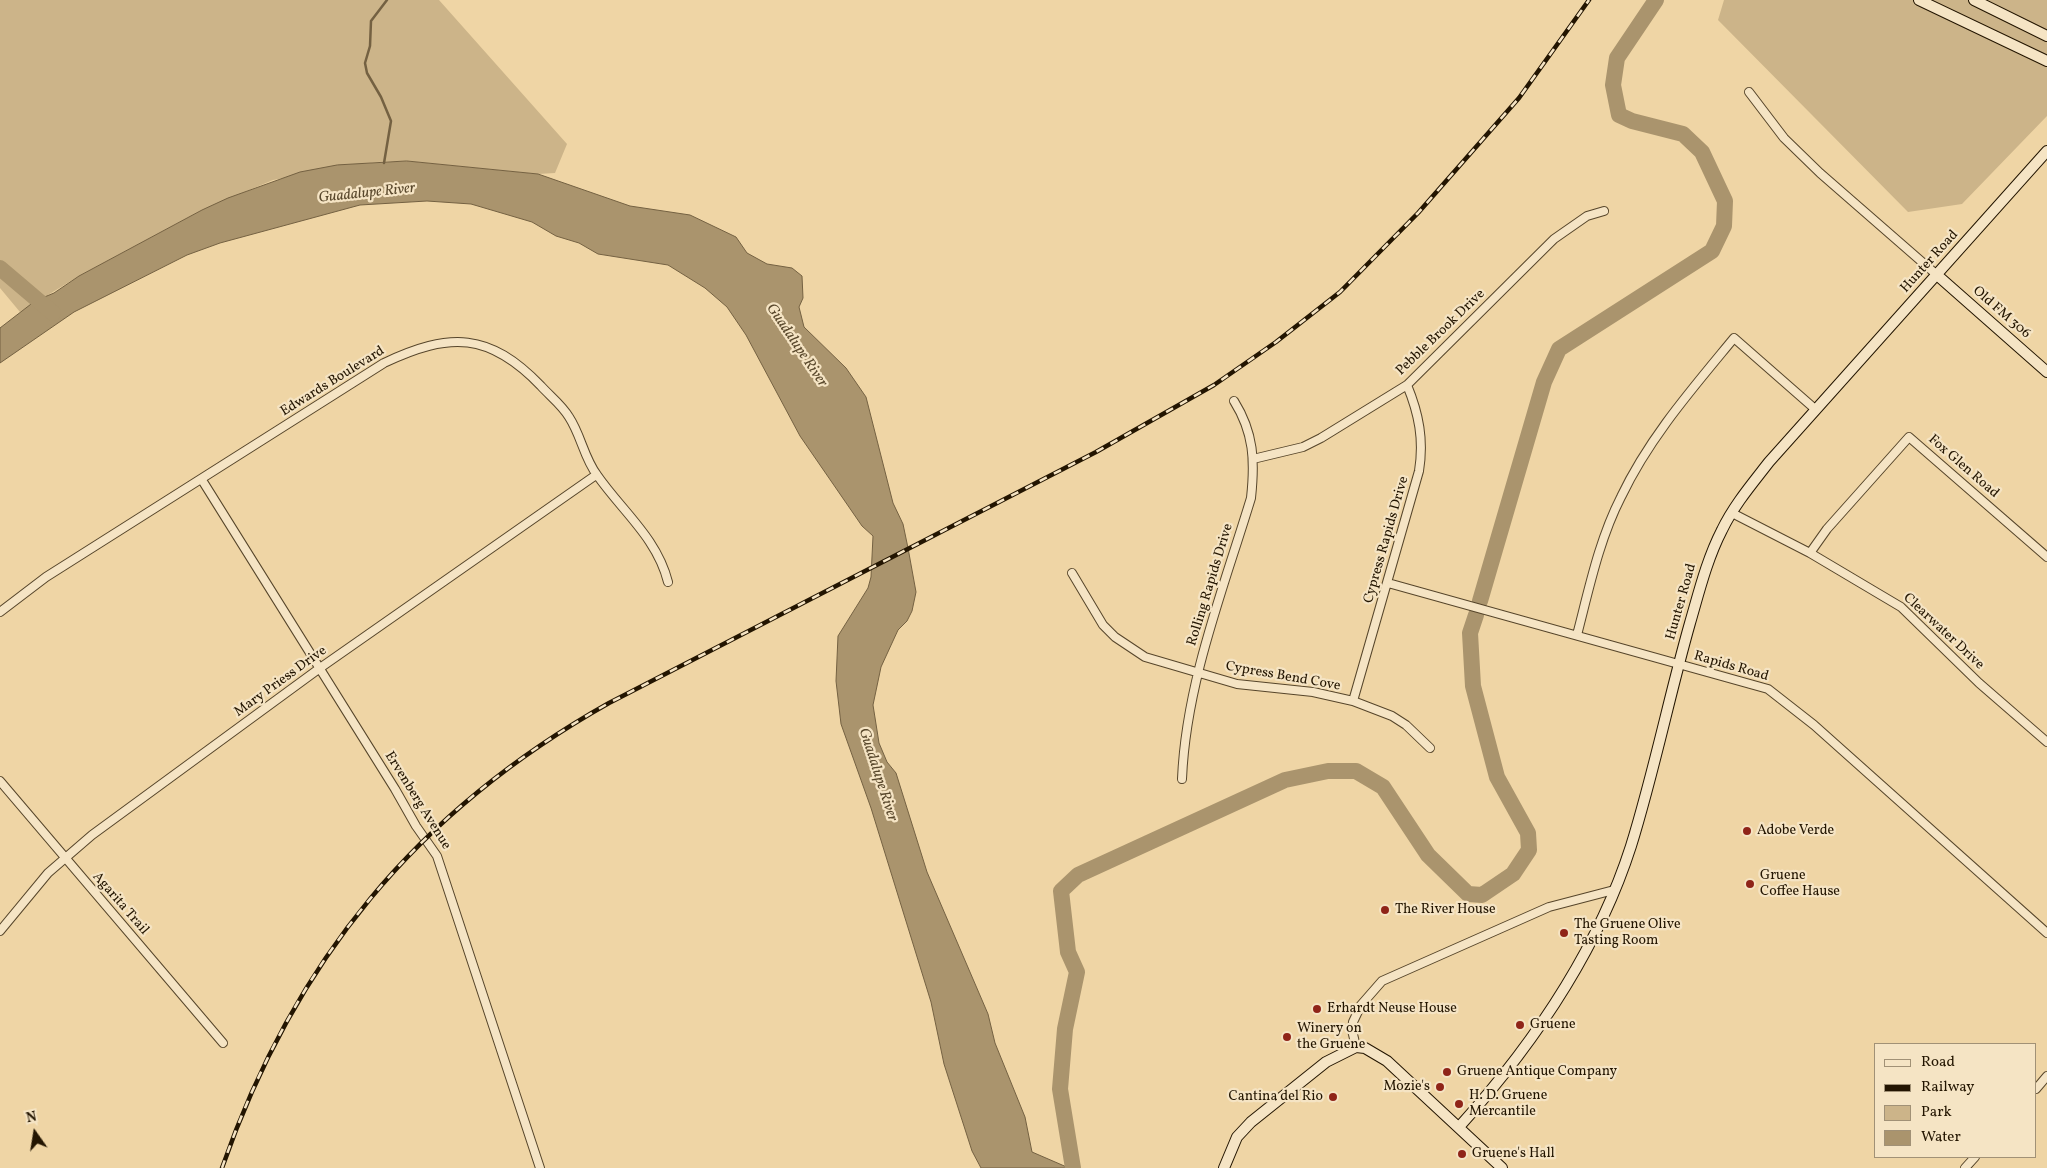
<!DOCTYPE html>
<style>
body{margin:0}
#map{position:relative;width:2047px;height:1168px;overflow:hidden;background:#efd5a5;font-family:Vollkorn,serif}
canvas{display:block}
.legend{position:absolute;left:1874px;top:1043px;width:162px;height:115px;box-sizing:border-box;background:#f5e4c4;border:1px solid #a19176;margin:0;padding:6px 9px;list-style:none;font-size:15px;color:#231501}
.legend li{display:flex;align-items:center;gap:10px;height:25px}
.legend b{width:25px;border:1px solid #a19176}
.north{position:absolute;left:10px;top:1108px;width:50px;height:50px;-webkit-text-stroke:4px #f5e4c4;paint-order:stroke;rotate:347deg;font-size:14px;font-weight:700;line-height:20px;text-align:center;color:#231501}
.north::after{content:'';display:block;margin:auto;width:18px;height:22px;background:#231501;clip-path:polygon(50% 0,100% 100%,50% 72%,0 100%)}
</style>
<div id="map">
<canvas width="2047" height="1168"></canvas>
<ul class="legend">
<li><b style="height:6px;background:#f5e4c4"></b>Road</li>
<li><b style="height:6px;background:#231501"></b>Railway</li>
<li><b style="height:14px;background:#ccb489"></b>Park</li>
<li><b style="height:14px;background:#aa946d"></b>Water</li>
</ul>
<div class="north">N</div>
</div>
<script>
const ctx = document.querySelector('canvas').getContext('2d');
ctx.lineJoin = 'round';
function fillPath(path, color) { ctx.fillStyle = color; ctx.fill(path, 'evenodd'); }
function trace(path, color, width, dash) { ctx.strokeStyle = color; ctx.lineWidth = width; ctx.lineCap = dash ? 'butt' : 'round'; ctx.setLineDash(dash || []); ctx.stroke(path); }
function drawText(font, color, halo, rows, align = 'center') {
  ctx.font = font + ' Vollkorn,serif'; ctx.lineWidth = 4.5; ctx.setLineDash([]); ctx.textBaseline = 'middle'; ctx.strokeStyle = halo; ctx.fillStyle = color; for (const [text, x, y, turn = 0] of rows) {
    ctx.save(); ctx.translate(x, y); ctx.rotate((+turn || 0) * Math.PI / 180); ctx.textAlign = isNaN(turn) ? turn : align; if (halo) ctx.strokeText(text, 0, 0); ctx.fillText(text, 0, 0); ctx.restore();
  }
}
fillPath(new Path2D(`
 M0,0H439L567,144L555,173L538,174L407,161L376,162L273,180L202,210L79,276L20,312L0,288Z
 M1724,0H2047V116L1962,204L1908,212L1718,20Z`), '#ccb489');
const water = new Path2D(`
 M407,161L538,174L630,206L690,215L736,237L747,253L767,264L792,268L802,276L803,298L799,307L804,327L846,368L866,397L893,503L903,524L908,548L916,592L912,611L907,621L898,630L881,667L873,705L879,743L887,762L896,773L927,872L988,1014L995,1043L1025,1117L1032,1152L1069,1168H981L972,1151L944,1064L931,1002L871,808L841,724L836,681L838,636L868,588L871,577L873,536L862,526L800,436L746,335L727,307L705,288L668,265L598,254L579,243L556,236L532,222L471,204L427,201L360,205L220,243L187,255L74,312L0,363V328L35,301L54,293L79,276L202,210L228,198L300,172L337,165Z`);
fillPath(water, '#aa946d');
trace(water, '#746142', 1);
trace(new Path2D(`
 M384,163L391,121L381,97L367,73L365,63L370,46L371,21L387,0`), '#746142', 2.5);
trace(new Path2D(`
 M0,268L53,313
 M1480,601L1544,382L1559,349L1712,251L1724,226L1725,201L1702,152L1683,134L1632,121L1619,115L1613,85L1617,58L1656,0
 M1073,1168L1060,1089L1065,1029L1077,972L1068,952L1061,891L1078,875L1285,780L1328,771H1356L1383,787L1428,855L1468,894L1482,895L1513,874L1529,850L1528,833L1497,777L1473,686L1470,633L1476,615`), '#aa946d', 16);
const street = new Path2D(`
 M1749,92L1784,138L1820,173L1937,275
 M1253,459L1303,447L1321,438L1407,385L1554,239L1587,216L1604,211
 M202,480L395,789L416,826L437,856L540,1168
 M1732,513L1810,553L1901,607L1979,683L2047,742
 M1810,553L1827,529L1909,437L2047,557
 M1072,573L1103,625L1115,637L1145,657L1237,684L1313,692L1353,701L1392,716L1406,725L1430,748
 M1388,583L1768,689L1814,725L2047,933
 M0,612L46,577L384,363C450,332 489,332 541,386C550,396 562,405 569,417C581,435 584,458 597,475C622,511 657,538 668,582
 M1577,635C1589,589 1599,540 1621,497C1649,438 1692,389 1734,338L1815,409
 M1353,701L1419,471C1424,440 1419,414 1407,385
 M1182,779C1186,683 1223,590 1251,498C1255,461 1254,433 1234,401
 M0,781L223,1043
 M0,931L48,873L92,835L320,668L596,475
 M1356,1047L1352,1030L1353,1022L1361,1005L1382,981L1549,907L1614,890
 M2036,1089L2047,1076
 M1965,1168L1975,1157`);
const secondary = new Path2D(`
 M1919,0L2047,61
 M1974,0L2047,36
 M1937,275L2047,372
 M1459,1127C1533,1045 1597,952 1631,846C1654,772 1669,697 1690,623C1699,592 1707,559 1722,530C1734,505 1752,484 1769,462L2047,151
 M1224,1168L1237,1137L1251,1122L1326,1062L1356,1047L1365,1048L1387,1061L1502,1168`);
trace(street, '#56452a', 10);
trace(secondary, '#231501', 12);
trace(street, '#f5e4c4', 8);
trace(secondary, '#f5e4c4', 10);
const rail = new Path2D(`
 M222,1168C294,961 417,811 609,703L1096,452L1214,385L1276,342L1340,292L1418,213L1519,98L1589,0`);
trace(rail, '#231501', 4.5);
trace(rail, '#f5e4c4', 2.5, [8]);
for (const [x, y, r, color] of [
 [1747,831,5,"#8f2418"],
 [1750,884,5,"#8f2418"],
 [1385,910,5,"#8f2418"],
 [1564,933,5,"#8f2418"],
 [1317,1009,5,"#8f2418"],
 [1520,1025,5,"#8f2418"],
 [1287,1037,5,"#8f2418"],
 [1447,1072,5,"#8f2418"],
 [1440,1087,5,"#8f2418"],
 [1333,1097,5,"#8f2418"],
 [1459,1104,5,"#8f2418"],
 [1462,1154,5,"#8f2418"]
]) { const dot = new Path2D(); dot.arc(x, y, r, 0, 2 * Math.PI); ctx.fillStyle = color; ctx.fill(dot); trace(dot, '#f5e4c4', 2); }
drawText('14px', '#231501', '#f5e4c4', [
 ["Hunter Road",1930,262,-48],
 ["Old FM 306",2001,313,41],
 ["Pebble Brook Drive",1441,333,-44],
 ["Edwards Boulevard",333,382,-32],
 ["Fox Glen Road",1963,467,41],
 ["Cypress Rapids Drive",1387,540,-74],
 ["Rolling Rapids Drive",1211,585,-73],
 ["Hunter Road",1682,602,-74],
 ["Clearwater Drive",1943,632,43],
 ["Rapids Road",1731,667,16],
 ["Cypress Bend Cove",1283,677,10],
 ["Mary Priess Drive",281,682,-36],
 ["Ervenberg Avenue",417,801,58],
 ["Agarita Trail",120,904,49]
]);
drawText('14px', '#231501', '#f5e4c4', [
 ["Adobe Verde",1757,831],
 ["Gruene",1760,876],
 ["Coffee Hause",1760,892],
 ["The River House",1395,910],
 ["The Gruene Olive",1574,925],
 ["Tasting Room",1574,941],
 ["Erhardt Neuse House",1327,1009],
 ["Gruene",1530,1025],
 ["Winery on",1297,1029],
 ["the Gruene",1297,1045],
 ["Gruene Antique Company",1457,1072],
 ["Mozie's",1430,1087,"right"],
 ["H. D. Gruene",1469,1096],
 ["Mercantile",1469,1112],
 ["Cantina del Rio",1323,1097,"right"],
 ["Gruene's Hall",1472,1154]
], 'left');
drawText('italic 15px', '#59482c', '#f5e4c4', [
 ["Guadalupe River",367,194,-6],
 ["Guadalupe River",796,346,56],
 ["Guadalupe River",877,775,72]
]);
</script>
